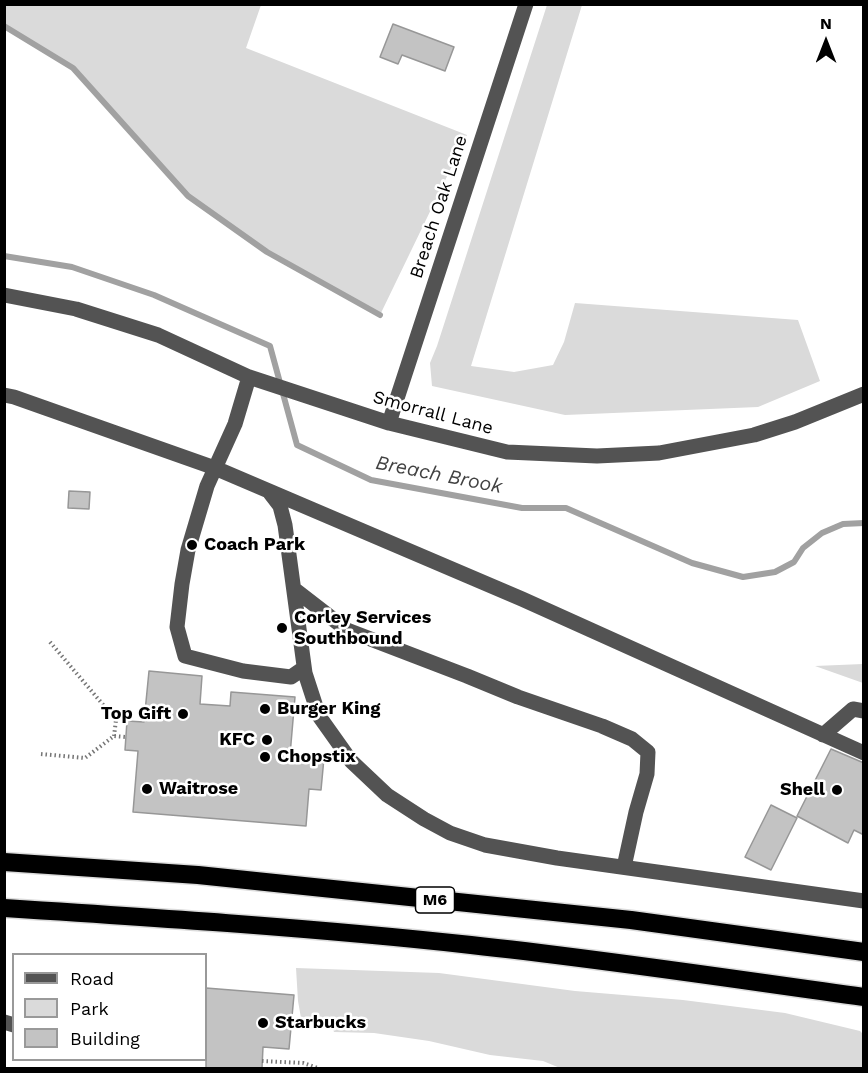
<!DOCTYPE html>
<style>
body{margin:0}
#map{position:relative;width:868px;height:1073px;overflow:hidden;background:#fff;font-family:"Work Sans",sans-serif}
canvas{display:block}
.frame{position:absolute;inset:0;border:6px solid #000;pointer-events:none}
.legend{position:absolute;left:12px;top:953px;width:195px;height:108px;box-sizing:border-box;background:#fff;border:2px solid #999;margin:0;padding:8px 10px;list-style:none;font-size:18px;color:#000}
.legend li{display:flex;align-items:center;gap:12px;height:30px}
.legend b{width:30px;border:2px solid #999}
.north{position:absolute;left:796px;top:12px;width:60px;height:60px;-webkit-text-stroke:4px #fff;paint-order:stroke;rotate:0deg;font-size:16px;font-weight:700;line-height:24px;text-align:center;color:#000}
.north::after{content:'';display:block;margin:auto;width:21px;height:27px;background:#000;clip-path:polygon(50% 0,100% 100%,50% 72%,0 100%)}
</style>
<div id="map">
<canvas width="868" height="1073"></canvas>
<div class="frame"></div>
<ul class="legend">
<li><b style="height:8px;background:#535353"></b>Road</li>
<li><b style="height:16px;background:#dadada"></b>Park</li>
<li><b style="height:16px;background:#c3c3c3"></b>Building</li>
</ul>
<div class="north">N</div>
</div>
<script>
const ctx = document.querySelector('canvas').getContext('2d');
ctx.lineJoin = 'round';
function fillPath(path, color) { ctx.fillStyle = color; ctx.fill(path, 'evenodd'); }
function trace(path, color, width, dash) { ctx.strokeStyle = color; ctx.lineWidth = width; ctx.lineCap = dash ? 'butt' : 'round'; ctx.setLineDash(dash || []); ctx.stroke(path); }
function drawText(font, color, halo, rows, align = 'center') {
  ctx.font = font + ' "Work Sans",sans-serif'; ctx.lineWidth = 5; ctx.setLineDash([]); ctx.textBaseline = 'middle'; ctx.strokeStyle = halo; ctx.fillStyle = color; for (const [text, x, y, turn = 0] of rows) {
    ctx.save(); ctx.translate(x, y); ctx.rotate((+turn || 0) * Math.PI / 180); ctx.textAlign = isNaN(turn) ? turn : align; if (halo) ctx.strokeText(text, 0, 0); ctx.fillText(text, 0, 0); ctx.restore();
  }
}
fillPath(new Path2D(`
 M4,5H261L246,48L467,135L380,315L263,249L188,196L73,68L5,26Z
 M582,5L471,366L514,372L553,365L564,342L575,303L798,320L820,381L758,407L565,415L432,386L430,363L437,346L547,5Z
 M863,664V683L815,666Z
 M296,968L439,973L575,991L683,1000L785,1013L860,1031L863,1034V1068H560L543,1061L490,1055L429,1041L374,1033L334,1032L331,1024L301,1018L298,1001Z`), '#dadada');
trace(new Path2D(`
 M4,26L73,68L188,196L267,252L380,315
 M4,256L72,267L154,295L270,346L297,445L371,480L522,508H566L692,563L743,577L775,572L794,562L803,548L822,533L843,524L864,523`), '#a1a1a1', 6);
const building = new Path2D(`
 M393,24L454,47L445,71L402,55L398,64L380,57Z
 M69,491L90,492L89,509L68,508Z
 M149,671L202,676L200,704L230,706L231,692L295,697L290,755L324,758L321,790L309,789L306,826L133,812L138,751L125,750L127,721L144,722Z
 M831,749L864,763V835L854,830L848,843L797,816Z
 M771,805L797,818L771,870L745,857Z
 M206,988L294,995L289,1049L263,1047L262,1068H206Z`);
fillPath(building, '#c3c3c3');
trace(building, '#979797', 1.5);
const highway = new Path2D(`
 M4,862L198,875L631,920L864,952
 M4,908C160,918 316,928 471,945C602,959 733,979 864,997`);
trace(highway, '#dbdbdb', 21);
trace(new Path2D(`
 M50,642L116,720L114,736
 M41,754L85,758L114,736L126,737
 M262,1061L303,1063L318,1068`), '#757575', 4, [1.5, 3]);
trace(new Path2D(`
 M4,295L76,309L158,335L249,377L389,423L507,452L597,456L659,453L754,435L795,422L864,394
 M249,377L235,424L207,486L188,550L182,584L177,627L185,656L243,671L291,677L304,668
 M4,395L14,397L215,468L522,599L864,753
 M389,423L526,4
 M270,493L280,506L285,525L305,673L319,716L351,761L387,795L424,819L450,833L485,845L557,858L864,901
 M294,589L347,630L467,676L518,697L602,726L632,739L648,752L647,774L636,812L624,867
 M823,735L853,709L864,711
 M4,1022L14,1025`), '#535353', 15);
trace(highway, '#000', 18);
for (const [x, y, r, color] of [
 [192,545,6,"#000"],
 [282,628,6,"#000"],
 [265,709,6,"#000"],
 [183,714,6,"#000"],
 [267,740,6,"#000"],
 [265,757,6,"#000"],
 [147,789,6,"#000"],
 [837,790,6,"#000"],
 [263,1023,6,"#000"]
]) { const dot = new Path2D(); dot.arc(x, y, r, 0, 2 * Math.PI); ctx.fillStyle = color; ctx.fill(dot); trace(dot, '#fff', 2); }
for (const [x, y, w] of [
 [435,900,39]
]) { const box = new Path2D(); box.roundRect(x - w / 2, y - 13, w, 26, 4.5); ctx.fillStyle = '#fff'; ctx.fill(box); trace(box, '#000', 1.5); }
drawText('bold 16px', '#000', null, [
 ["M6",435,900]
]);
drawText('18px', '#000', '#fff', [
 ["Breach Oak Lane",439,207,-72],
 ["Smorrall Lane",433,413,15]
]);
drawText('bold 18px', '#000', '#fff', [
 ["Coach Park",204,545],
 ["Corley Services",294,618],
 ["Southbound",294,639],
 ["Burger King",277,709],
 ["Top Gift",171,714,"right"],
 ["KFC",255,740,"right"],
 ["Chopstix",277,757],
 ["Waitrose",159,789],
 ["Shell",825,790,"right"],
 ["Starbucks",275,1023]
], 'left');
drawText('italic 20px', '#424242', '#fff', [
 ["Breach Brook",439,475,11]
]);
</script>
